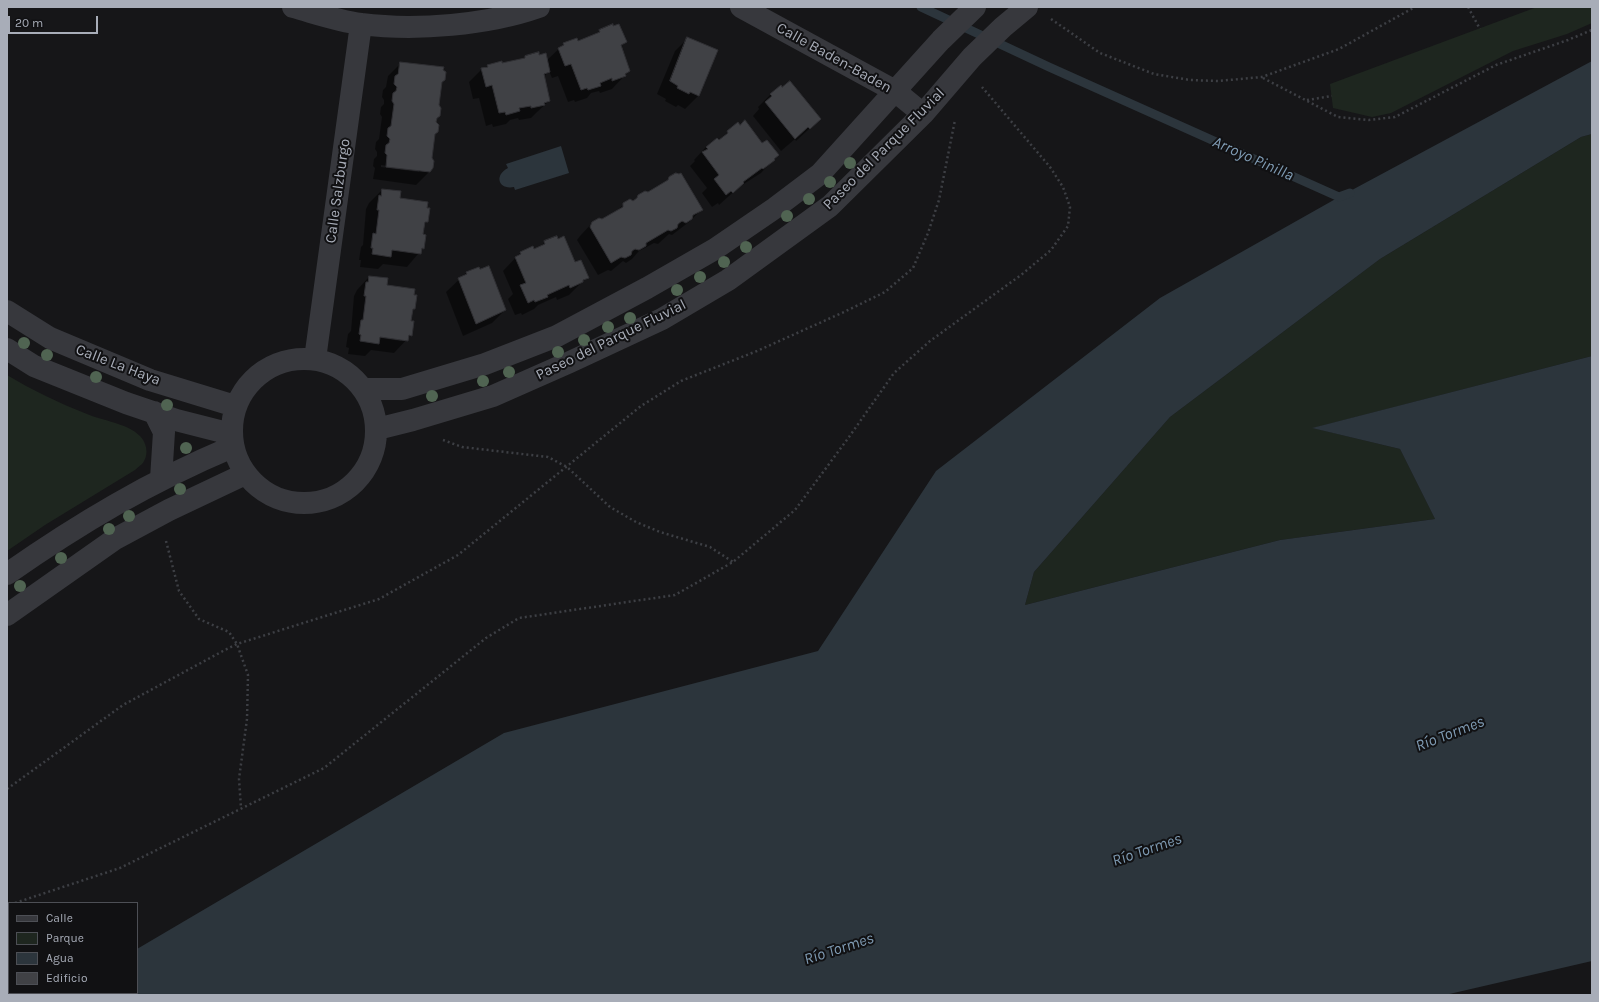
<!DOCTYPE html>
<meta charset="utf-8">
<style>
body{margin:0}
#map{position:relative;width:1599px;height:1002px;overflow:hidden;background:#161618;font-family:Karla,sans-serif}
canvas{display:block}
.frame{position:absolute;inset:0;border:8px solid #a8adb8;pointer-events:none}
.legend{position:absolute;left:8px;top:902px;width:130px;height:92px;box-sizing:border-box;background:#111113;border:1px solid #4d4f55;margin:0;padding:5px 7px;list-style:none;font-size:12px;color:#a8adb8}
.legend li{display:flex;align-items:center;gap:8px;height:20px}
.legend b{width:20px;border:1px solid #4d4f55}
.scale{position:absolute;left:8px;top:16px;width:90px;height:18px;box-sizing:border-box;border:2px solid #a8adb8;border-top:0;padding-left:5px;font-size:12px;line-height:14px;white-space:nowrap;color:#a8adb8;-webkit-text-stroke:3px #111113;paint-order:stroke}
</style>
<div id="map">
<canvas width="1599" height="1002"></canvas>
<div class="frame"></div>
<ul class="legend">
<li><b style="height:5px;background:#37383d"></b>Calle</li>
<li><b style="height:11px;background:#1e261f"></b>Parque</li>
<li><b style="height:11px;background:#2c353c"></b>Agua</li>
<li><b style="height:11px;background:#404145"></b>Edificio</li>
</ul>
<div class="scale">20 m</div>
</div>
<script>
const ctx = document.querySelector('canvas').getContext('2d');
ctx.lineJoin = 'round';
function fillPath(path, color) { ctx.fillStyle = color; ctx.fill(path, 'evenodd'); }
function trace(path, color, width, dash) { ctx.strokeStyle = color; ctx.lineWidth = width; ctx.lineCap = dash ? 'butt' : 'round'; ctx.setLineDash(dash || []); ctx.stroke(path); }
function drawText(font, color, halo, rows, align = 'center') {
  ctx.font = font + ' Karla,sans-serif'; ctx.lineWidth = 4; ctx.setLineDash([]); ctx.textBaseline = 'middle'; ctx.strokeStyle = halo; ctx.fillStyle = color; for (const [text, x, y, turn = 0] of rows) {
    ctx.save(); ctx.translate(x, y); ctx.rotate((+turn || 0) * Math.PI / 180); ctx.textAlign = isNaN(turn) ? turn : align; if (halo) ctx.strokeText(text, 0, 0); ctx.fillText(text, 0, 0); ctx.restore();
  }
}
fillPath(new Path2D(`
 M1537,7H1592V23L1567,34L1513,51L1391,113L1372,117L1333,108L1330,84Z
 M1592,134V356L1313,428L1400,449L1435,519L1280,540L1025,605L1034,572L1170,417L1380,259L1581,137Z
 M7,375C32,390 59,403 87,414C103,421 127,423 140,436C146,442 149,453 144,461C143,464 138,467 135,470L45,525L7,551Z`), '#1e261f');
fillPath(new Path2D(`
 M1592,61V134L1581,137L1380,259L1170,417L1034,572L1025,605L1280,540L1435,519L1400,449L1312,428L1592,356V961L1445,995H59L63,993H137V949L504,733L818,651L936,471L1160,298L1339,197Z
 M561,146L569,173L515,190L514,187C498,190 494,175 508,168L506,164Z`), '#2c353c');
fillPath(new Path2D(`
 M600,31L625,42L620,47L629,71L612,89L600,93L599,91L591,93L587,98L575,102L574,100L568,102L558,76L552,78L549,71L544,77L549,101L536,113L531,118L519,120L518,118L510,120L506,124L493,127L492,124L486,126L479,98L473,99L469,82L482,69L488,65H501L522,60L525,57L539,56L546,61L564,44L576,39L577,42L596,34Z
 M688,38L716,51L698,96L685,109L678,105L676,107L665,101L666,99L657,94L675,51Z
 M401,63L441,82L429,172L416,185L373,179L375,168L373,166L374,159L377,156V152L375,149L376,142L379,139L382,117L380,114L381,107L384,104V100L382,97L383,90L386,87L388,76ZM381,165L419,170V172L381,167Z
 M771,94L820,119L796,141L795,139L781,151L753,116L759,109L758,107Z
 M728,132L773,160L761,173L739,187L719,205L718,203L712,207L702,193L707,188L690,166L695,161L694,160L706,147L717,139L718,141Z
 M670,178L702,209L689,222L672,235L669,234L658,244L654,243L639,251L632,259L626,263L623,261L611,271L608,270L598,275L577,240L580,236L593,222L603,220L616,212L624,204L633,202L639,196L648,193L662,185Z
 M382,190L399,199L427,222L424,225L422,235L423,248L407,267L383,264L378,269L360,267L361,260H359L361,247L363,245L366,209L369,203Z
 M545,242L575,264L587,277L569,295L557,300L556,297L538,305L534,309L522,315L521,313L515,315L508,299L513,294L503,271L520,253L532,247L533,250L540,247Z
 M466,273L505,310L492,323L463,336L446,292Z
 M369,277L413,296L414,309L411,312L410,322L411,335L394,353L371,350L365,356L348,354L349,348L346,347L348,334L351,331L354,296L357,290ZM375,335L401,339V341L375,337Z`), '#0007');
trace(new Path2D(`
 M921,7L1049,67L1339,197L1350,193`), '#2c353c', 9);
const building = new Path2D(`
 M613,24V26L619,24L627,42L621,45L630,71L625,74L626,76L612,81V78L600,83L601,86L588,90L587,88L581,90L571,64L565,66L558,48L564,45L563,43L577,38L578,41L600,32L599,30Z
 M687,37L718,50L699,96L690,92L689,94L677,88L678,86L670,81Z
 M539,52V55L546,53L550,72L544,74L550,101L544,103L545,105L531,108V106L519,108L520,111L506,115L505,112L499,113L492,85L486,87L481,68L488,67L487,65L502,61V63L525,58V56Z
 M400,62L444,67L443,70L446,72L445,80L442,82L439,105L441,108L440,116L437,118L436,122L439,125L438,132L435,134L432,158L434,161L433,168L430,172L386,167L387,155L385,153L386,145L389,143L390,139L387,136L388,128L391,126L394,104L392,101L393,93L396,91L397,87L394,84L395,76L398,74Z
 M790,81L821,119L810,129L808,127L795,139L765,102L772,96L770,94L781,85L782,87Z
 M745,120L762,143L767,140L779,155L774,159L775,160L763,169L762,168L743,182L744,183L733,193L731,191L726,195L714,179L719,175L702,152L708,149L706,147L717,138L719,140L728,133L727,131L738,122L740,125Z
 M676,173L679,174L681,173L703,210L693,215L692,219L686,223L682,221L678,224L677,228L671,231L668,230L646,243V246L639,250L635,249L632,251L631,255L625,258L621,257L611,263L590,227L592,222L599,218L602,219L623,207V203L630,199L633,201L637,198L638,195L645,191L648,192L668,180L669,177Z
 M382,189L401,191L400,198L428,202L427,208H430L428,222H425L423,234L426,235L424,249L422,248L421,254L392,250L391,257L372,254L373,248H371L373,233L376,234L379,210H377L379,195L381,196Z
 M557,236L558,239L564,236L575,262L581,260L589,278L583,280V282L570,288L569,285L547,295L548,297L535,302L534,300L528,303L520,285L526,283L515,257L521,254L520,252L533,246L534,249L545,244L544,241Z
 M489,266L506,310L476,324L458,278L467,274L466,272L479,267L480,269Z
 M369,276L388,278L387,285L415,289L414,295H417L415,309H413L411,321H414L412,336L409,335L408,341L380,337L379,344L360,341L361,335L359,334L361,320H363L366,296H364L366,282H368Z`);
fillPath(building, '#404145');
trace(building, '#303034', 1);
trace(new Path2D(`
 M1468,7L1480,29
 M1051,19L1100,53L1154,74L1190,80L1218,81L1262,77L1339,49L1415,7
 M1263,78L1338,117L1369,120L1395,117L1496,65L1568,40L1592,30
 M1307,100L1332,96
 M443,440L462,447L548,457L567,467L610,507L636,522L660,532L710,547L733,562
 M166,541L179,591L199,619L229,632L237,644L248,675L247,719L239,779L241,808
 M7,789L123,705L223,651L237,644L379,599L458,555L641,406L681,381L757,351L844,312L885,292L913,268L928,233L939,200L955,120
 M15,903L120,868L324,768L486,638L519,618L675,595L733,562L795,510L849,437L894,373L930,341L1021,275L1051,250L1068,226L1070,207L1063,187L1050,167L982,87
 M7,906L9,905`), '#3d3f44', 2.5, [2, 3]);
trace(new Path2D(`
 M293,7C315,13 338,21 361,24C416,31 488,25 539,7
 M741,7L895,91L923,114
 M7,311L50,338L150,380L235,406
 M7,349L34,366L126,403L176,420L231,434
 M232 431a72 72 0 1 1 144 0a72 72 0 1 1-144 0Z
 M315,359L361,24
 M364,389H402L485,364L557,336L647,288L715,249L775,208L820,174L941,40L975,7
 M154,412L164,432L161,479
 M377,429L413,420L493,396L570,362L662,319L728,280L830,206L923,114L972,57L1003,27L1027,7
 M7,574C80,523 149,482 232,447
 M7,615L115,539L169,510L245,474`), '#37383d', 22);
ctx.fillStyle = '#506452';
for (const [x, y] of [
 [850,163],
 [830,182],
 [809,199],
 [787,216],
 [746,247],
 [724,262],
 [700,277],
 [677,290],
 [630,318],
 [608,327],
 [584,340],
 [24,343],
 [558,352],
 [47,355],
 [509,372],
 [96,377],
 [483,381],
 [432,396],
 [167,405],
 [186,448],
 [180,489],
 [129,516],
 [109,529],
 [61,558],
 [20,586]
]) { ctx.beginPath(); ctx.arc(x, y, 6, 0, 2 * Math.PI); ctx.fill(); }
drawText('15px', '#a8adb8', '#111113', [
 ["Calle Baden-Baden",834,58,29],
 ["Paseo del Parque Fluvial",884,149,-45],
 ["Calle Salzburgo",338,191,-82],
 ["Paseo del Parque Fluvial",611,340,-26],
 ["Calle La Haya",118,365,21]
]);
drawText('italic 16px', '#7f9bb3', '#111113', [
 ["Arroyo Pinilla",1253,159,24],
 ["Río Tormes",1450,734,-21],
 ["Río Tormes",1147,850,-19],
 ["Río Tormes",839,949,-18]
]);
</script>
